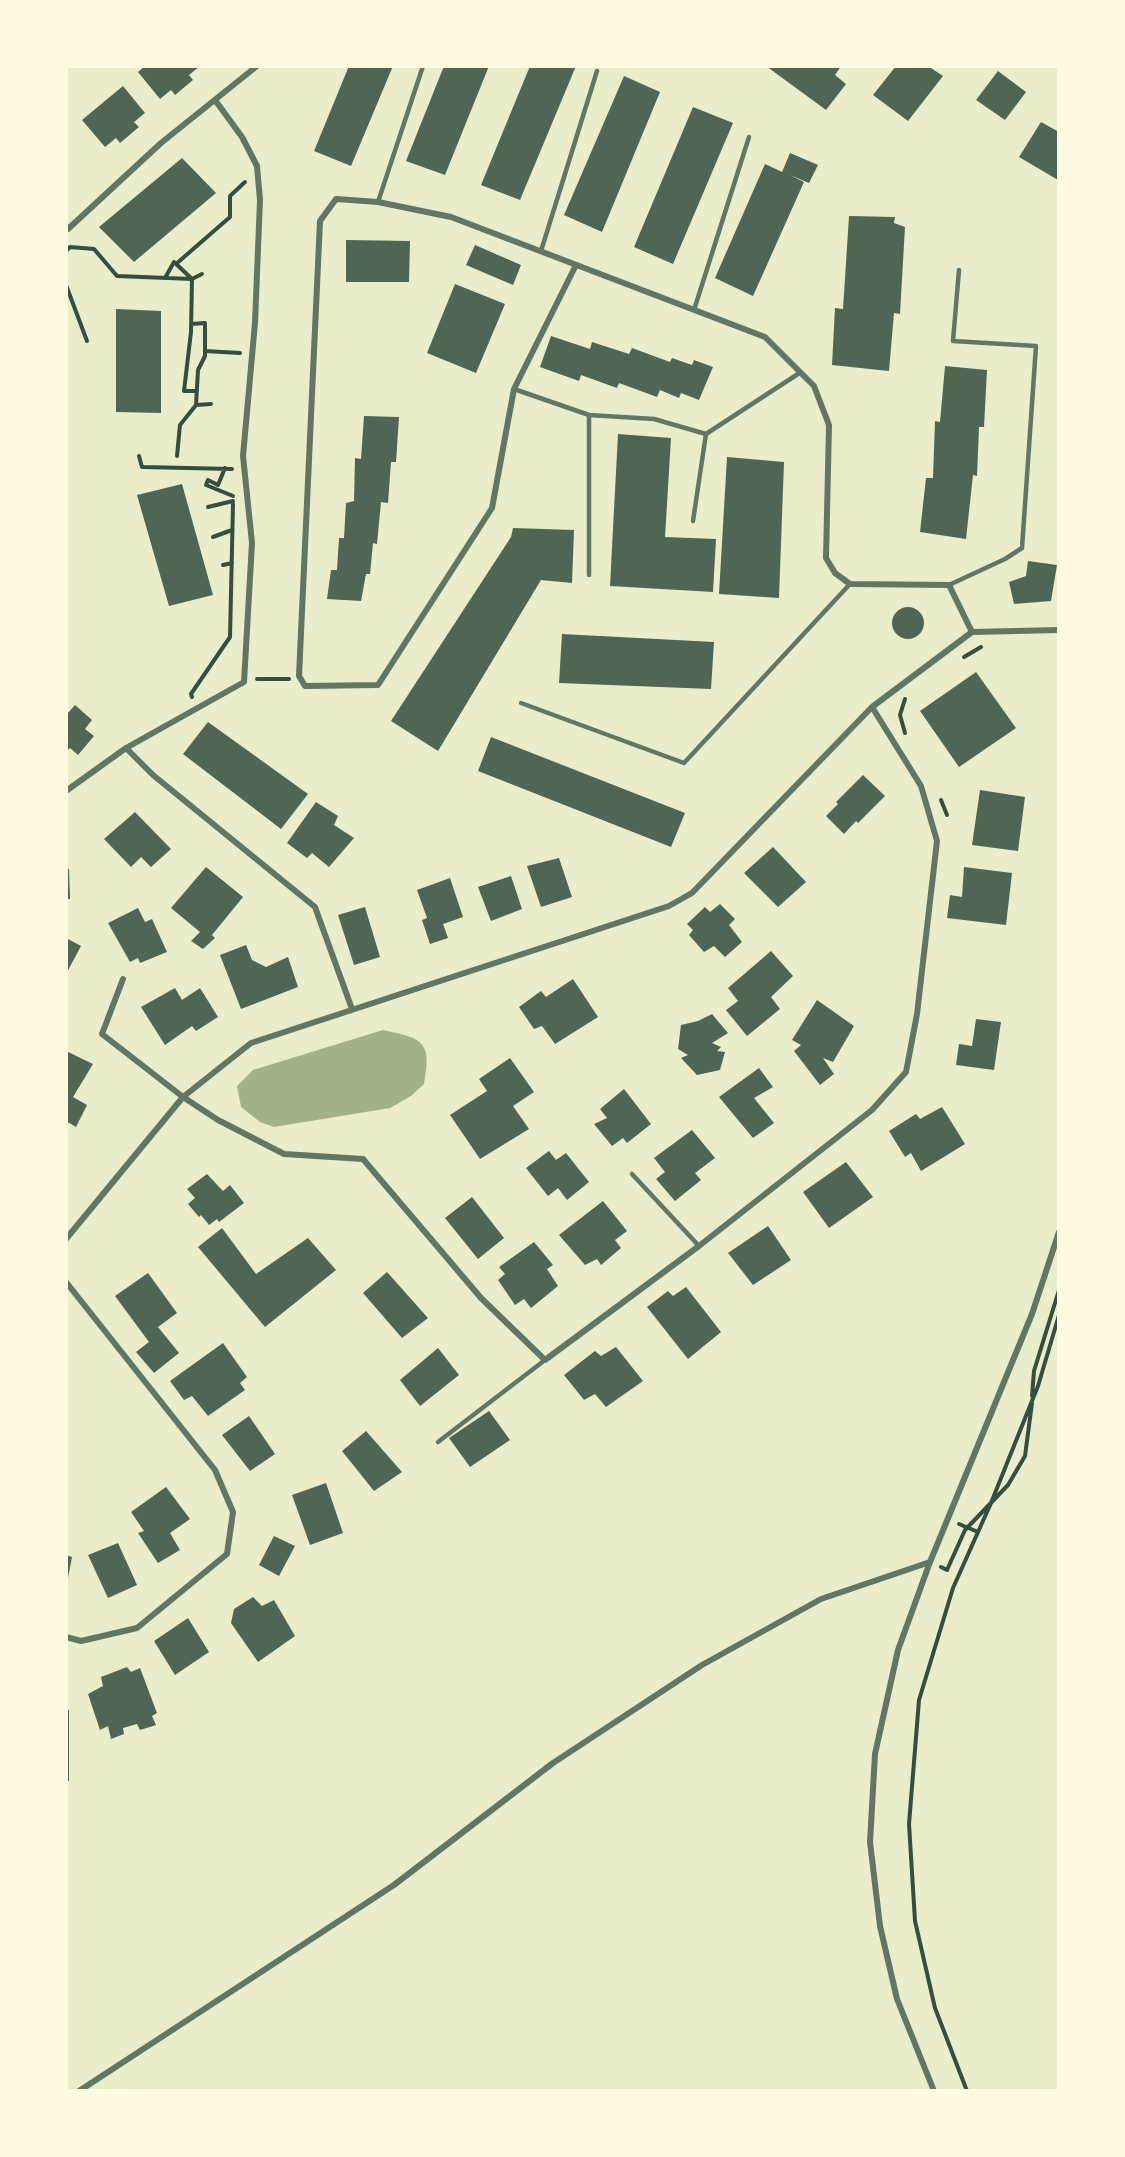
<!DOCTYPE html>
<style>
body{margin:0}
#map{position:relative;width:1125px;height:2157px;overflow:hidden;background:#e9edc9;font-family:"Zilla Slab",serif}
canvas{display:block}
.frame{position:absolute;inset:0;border:68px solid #fefae0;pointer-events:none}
</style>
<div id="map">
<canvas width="1125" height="2157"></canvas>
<div class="frame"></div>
</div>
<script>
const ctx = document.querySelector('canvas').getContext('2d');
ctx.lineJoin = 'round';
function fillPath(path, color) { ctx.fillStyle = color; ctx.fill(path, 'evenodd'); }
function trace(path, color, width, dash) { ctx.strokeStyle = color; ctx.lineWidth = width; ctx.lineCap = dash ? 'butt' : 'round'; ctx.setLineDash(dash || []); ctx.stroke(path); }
fillPath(new Path2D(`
 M383,1030C421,1038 433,1040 424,1084L411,1096L390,1108L274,1127L260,1122L241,1107L237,1086L253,1070Z`), '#a3b18a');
fillPath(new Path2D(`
 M145,66H200L189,75L193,80L175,95L171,90L160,99L138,72Z
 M349,66H393L351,166L314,151Z
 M444,66H489L445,175L406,161Z
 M530,66H576L520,200L481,185Z
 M766,66H841L835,75L846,84L826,110Z
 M896,66H928L943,76L908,121L873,95Z
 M998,71L1026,92L1005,120L976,100Z
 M624,76L660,92L602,232L564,215Z
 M123,86L145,113L134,122L139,127L120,143L116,138L105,147L82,120Z
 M693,107L733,123L673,264L634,247Z
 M1041,122L1059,132L1058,180L1019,157Z
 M790,153L818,165L809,183L790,175L804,182L753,296L715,278L765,164L782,172Z
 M182,158L216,193L134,262L99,227Z
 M849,216L895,217L894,223L905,227L900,314L894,313L889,371L832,365L835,308L843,309Z
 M346,240L410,241L409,282H346Z
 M475,245L521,265L513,285L466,265Z
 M455,284L505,304L476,373L427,353Z
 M116,309L161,311V413L116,412Z
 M551,336L590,349L592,342L629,354L632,348L670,362L672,358L692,365L694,360L713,367L699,400L681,393L679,398L660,390L657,397L619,383L617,388L581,375L579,381L540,367Z
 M945,366L987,370L984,427H979L977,476L973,475L966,539L920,532L926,478H933L935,421L940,422Z
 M364,416L399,417L396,462H391L388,503L381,502L377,544L373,543L370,574H366L361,601L327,599L331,570H337L339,538H344L346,503L354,501L355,458L361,459Z
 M618,434L671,438L665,537L716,539L713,592L610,586Z
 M727,457L784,462L779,598L719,594Z
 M182,484L213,595L169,606L137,495Z
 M513,528L574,530L572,583L541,580L438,751L391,721L511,537Z
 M1028,561L1057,565L1051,601L1014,604L1009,582L1026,576Z
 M892 623a16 16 0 1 1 32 0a16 16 0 1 1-32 0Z
 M562,634L714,642L711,689L559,683Z
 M976,672L1016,728L959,767L920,711Z
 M75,705L92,720L85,729L94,736L78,755L70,748L66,752V713L67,714Z
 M208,722L308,794L281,829L183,754Z
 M491,737L685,813L671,847L478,771Z
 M863,775L885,796L858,823L856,821L844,834L826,816L838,804L836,802Z
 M980,790L1025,797L1018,851L972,845Z
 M316,802L338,816L334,825L354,838L329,867L312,853L307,858L287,843Z
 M135,812L171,849L151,867L141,857L131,867L104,839Z
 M773,847L806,882L778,907L744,873Z
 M559,858L572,897L541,907L527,866Z
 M206,867L243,897L212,935L215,938L203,949L191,941L200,932L171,908Z
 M964,867L1012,873L1006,925L947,918L950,895L962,897Z
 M66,868L69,869L70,899H66Z
 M511,876L522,909L491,921L478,887Z
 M450,878L463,917L443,924L448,938L430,944L422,920L427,918L417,890Z
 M720,904L735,919L729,925L742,942L725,957L714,946L704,952L689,935L693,930L687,924L705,907L710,912Z
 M365,907L380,957L354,965L338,915Z
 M138,908L145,922L152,919L167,952L140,963L138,958L130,962L108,923Z
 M66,938L81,946L66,974Z
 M246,945L252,960L266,967L288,957L298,987L241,1009L220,955Z
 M771,951L793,976L771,997L780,1009L747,1036L726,1010L738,1001L728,988Z
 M573,979L598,1017L555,1044L542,1026L534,1029L519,1007L541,991L546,997Z
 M175,988L182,1000L200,988L218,1017L196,1031L192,1026L165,1045L141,1007Z
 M817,1000L854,1026L833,1062L823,1058L834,1074L820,1085L794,1051L801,1045L792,1040Z
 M712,1014L728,1033L712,1043L721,1047L717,1051L725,1052L720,1070L697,1075L681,1058L688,1055L678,1049L681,1025L698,1021Z
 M976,1019L1001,1022L994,1070L956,1065L959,1044L972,1046Z
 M66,1051L93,1064L73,1097L87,1105L76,1127L66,1121Z
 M510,1058L534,1092L513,1106L529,1129L480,1159L450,1115L487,1091L479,1079Z
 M759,1068L773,1087L754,1098L774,1123L753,1138L719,1097Z
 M624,1089L651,1124L627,1143L623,1138L612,1146L594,1124L607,1118L600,1109Z
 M942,1107L965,1144L921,1171L911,1153L905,1157L889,1131L916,1114L920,1119Z
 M692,1130L715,1158L695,1173L701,1180L675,1201L656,1179L665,1172L654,1158Z
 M549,1151L556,1160L566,1153L589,1182L567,1200L558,1188L548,1196L526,1168Z
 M846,1162L873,1197L829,1228L803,1192Z
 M207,1174L223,1191L230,1185L244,1203L219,1222L217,1219L209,1225L201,1215L199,1217L188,1204L195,1198L187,1189Z
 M472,1197L504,1238L478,1259L445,1218Z
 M603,1201L627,1231L615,1240L621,1248L601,1265L597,1259L585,1265L559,1235Z
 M768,1226L791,1260L753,1285L728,1253Z
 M222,1228L256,1274L308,1238L336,1270L265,1327L198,1247Z
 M534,1242L553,1265L547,1269L558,1286L531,1308L524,1299L515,1305L498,1280L505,1274L499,1267Z
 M387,1272L428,1318L402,1338L363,1293Z
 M148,1273L177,1313L158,1327L179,1353L154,1373L136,1352L149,1342L115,1296Z
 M686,1287L721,1332L688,1359L647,1307L668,1291L673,1296Z
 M223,1343L247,1377L240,1383L245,1390L208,1416L192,1396L184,1400L170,1381Z
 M616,1347L643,1381L606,1407L595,1394L584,1400L564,1375L595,1351L601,1356Z
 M438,1348L459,1375L420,1406L400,1380Z
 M489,1411L510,1440L470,1467L449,1438Z
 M249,1416L275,1454L250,1471L222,1435Z
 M366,1431L402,1472L374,1491L342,1451Z
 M326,1483L343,1533L310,1545L292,1495Z
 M166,1487L190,1519L170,1533L180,1550L158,1563L138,1533L144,1531L131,1512Z
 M274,1536L295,1546L279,1576L259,1565Z
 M118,1543L137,1585L108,1598L88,1555Z
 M66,1555L72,1557L67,1583H66Z
 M253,1597L262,1606L274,1600L295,1636L258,1662L231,1623L234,1609Z
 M188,1618L209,1652L175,1675L154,1641Z
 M127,1667L131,1672L140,1668L157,1713L152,1716L156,1725L140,1730L137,1724L123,1728L124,1734L111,1739L108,1726L100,1730L88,1694L103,1686L101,1677Z
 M66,1710H69V1781H66Z`), '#4f6655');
trace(new Path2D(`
 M66,251L70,247L94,249L117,276L192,279L202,274
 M176,264L230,217V196L245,182
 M165,278L174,262L192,279L191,332L184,391H197
 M66,285L87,341
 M205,351L240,353
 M196,405L211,404
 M139,456L142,467L232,469
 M177,456L180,425L196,405L198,370L205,356V323L191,324
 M225,468L218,485L208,480L206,485L233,496
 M208,507L233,501
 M213,537L232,530
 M223,565L232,563
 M964,657L981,647
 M257,679H289
 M192,697L191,694L230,637L233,504
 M905,699L900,715L905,733
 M941,800L947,815
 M1032,1396L1034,1371L1059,1290
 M959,1524L978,1532
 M941,1567L947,1570L965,1530L1008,1485L1025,1456L1032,1403
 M967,2091L935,2008L915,1921L909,1824L919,1700L953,1588L991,1503L1038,1386L1059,1315`), '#344e41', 4);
trace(new Path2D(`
 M378,202L423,66
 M541,251L597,71
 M694,310L749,137
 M514,389L589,415L654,419L706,434
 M589,415V575
 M693,521L706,434L801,372
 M949,585L1005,559L1022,548L1036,346L953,341L959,270
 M521,703L684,763L850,584
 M632,1174L699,1246
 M438,1442L545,1360`), '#617663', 4.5);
trace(new Path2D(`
 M68,229L161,143L257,66
 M576,265L514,389L492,508L378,685L305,686L299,676L320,221L336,199L378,202L451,217L765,337L814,386L829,425L826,558L835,573L850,584L949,585L972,632
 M126,748L153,775L315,907L352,1009
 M66,791L126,748L244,682L252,543L243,456L255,323L260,200L257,166L242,137L215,100
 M123,979L102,1034L183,1097L218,1120L284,1154L363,1159L481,1298L545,1360L699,1246L872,1110L906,1072L917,1014L937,841L921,786L872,707
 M66,1239L183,1097L251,1043L669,906L692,893L872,707L972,632L1059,630
 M66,1282L215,1470L233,1512L227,1554L137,1628L81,1641L66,1637
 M79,2091L394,1885L553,1763L702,1665L821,1599L930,1562
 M934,2091L897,1999L880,1926L870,1842L875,1754L898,1650L930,1562L1032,1314L1059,1232`), '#617663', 6);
</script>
